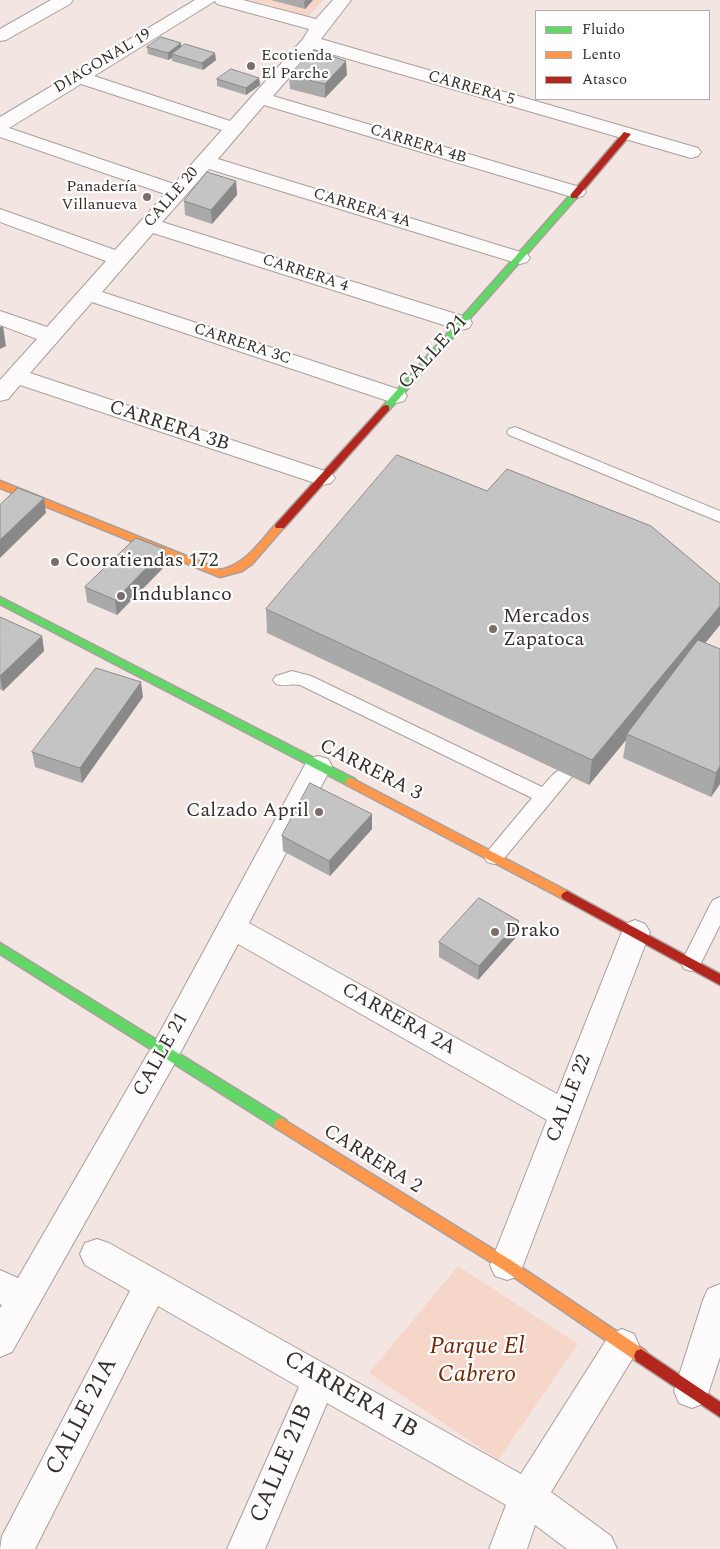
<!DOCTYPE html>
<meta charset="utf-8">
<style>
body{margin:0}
#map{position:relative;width:720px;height:1549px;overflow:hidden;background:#f3e6e2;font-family:Spectral,serif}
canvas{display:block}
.legend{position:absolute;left:535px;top:10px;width:175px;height:90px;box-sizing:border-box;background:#fff;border:1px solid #afabaa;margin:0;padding:6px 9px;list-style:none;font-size:15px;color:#372e2b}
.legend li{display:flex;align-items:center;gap:10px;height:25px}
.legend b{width:25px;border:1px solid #afabaa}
</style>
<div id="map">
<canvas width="720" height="1549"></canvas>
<ul class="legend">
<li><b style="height:6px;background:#63d668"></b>Fluido</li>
<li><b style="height:6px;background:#ff974d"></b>Lento</li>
<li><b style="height:6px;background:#b3261e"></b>Atasco</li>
</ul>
</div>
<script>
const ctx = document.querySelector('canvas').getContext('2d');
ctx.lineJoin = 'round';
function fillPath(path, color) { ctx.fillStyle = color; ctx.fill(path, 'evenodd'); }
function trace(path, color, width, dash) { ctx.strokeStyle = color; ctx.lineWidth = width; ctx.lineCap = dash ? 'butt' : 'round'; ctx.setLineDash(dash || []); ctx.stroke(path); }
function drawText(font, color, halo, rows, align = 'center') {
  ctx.font = font + ' Spectral,serif'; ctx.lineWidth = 4.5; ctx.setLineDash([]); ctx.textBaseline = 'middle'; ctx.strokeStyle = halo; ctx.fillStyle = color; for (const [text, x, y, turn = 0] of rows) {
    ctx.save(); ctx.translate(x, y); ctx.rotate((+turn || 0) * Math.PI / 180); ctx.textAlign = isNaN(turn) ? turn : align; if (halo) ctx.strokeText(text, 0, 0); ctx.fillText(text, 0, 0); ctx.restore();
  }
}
fillPath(new Path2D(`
 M250,0H324L309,16Z
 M458,1266L578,1344L498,1460L369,1373Z`), '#f7d6ca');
const lane = new Path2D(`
 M515,427L720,511V522L509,435L507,432L509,429Z
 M292,671L311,676L542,787C551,777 558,765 572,769L574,774L501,862L494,864L487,862L484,857L487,852L532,798L300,685C291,683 284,687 276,684L273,680L276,676Z
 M720,897V925L698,969L691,971L684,969L681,963L710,905L713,900Z`);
const street = new Path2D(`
 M51,0H73L70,4L6,40L0,41V29Z
 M195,0H243L316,19L333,0H351L321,39L698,148L701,152L698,156L691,158L684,156L314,49L273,96L583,188L586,192L583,196L576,198L569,196L264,105L218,159L527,254L530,258L527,262L520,264L513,262L209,169L162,222L469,318L472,323L469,328L461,330L453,328L153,233L102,292L404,391L407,396L404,401L396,403L388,401L92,302L30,373L331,473L335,478L331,483L323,485L315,483L20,385L8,399L0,401V380L37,339L0,325V311L47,327L106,261L0,222V209L115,250L165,194L0,137V117ZM215,1L217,4L309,29L303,39L230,121L94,76ZM81,84L222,130L174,184L9,128Z
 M318,756L328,759L332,766L249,923L557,1094L625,924L635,920L645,924L650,932L519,1276L507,1280L495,1276L490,1265L547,1120L238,944L176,1061L12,1352L0,1357V1308L2,1305L0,1304V1270L18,1278L154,1043L308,759Z
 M97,1239L109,1243L521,1474L610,1334L622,1329L634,1334L639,1345L634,1356L551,1492L611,1536L617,1549H567L535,1525L527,1549H489L506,1505L327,1403L265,1549H227L299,1387L158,1306L35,1549H0L2,1536L130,1291L85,1265L80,1254L85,1243Z
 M720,1284V1357L705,1403L692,1408L679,1403L674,1391L703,1300L708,1289Z`);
const fast = new Path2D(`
 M571,194L578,196L389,410H383V406Z
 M0,597L355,779L357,782L355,785H347L0,604Z
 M0,943L286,1120L288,1124L286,1128L281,1130L276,1128L0,954Z`);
const slow = new Path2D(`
 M0,481L221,570C247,563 259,543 276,524L280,523L285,526L252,564L242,571L220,577L0,488Z
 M351,778L571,893L573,896L571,899H563L347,785L345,782L347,779Z
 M281,1118L512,1261L646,1351L648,1356L646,1361L641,1363L636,1361L502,1269L276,1128L274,1124L276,1120Z`);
const jam = new Path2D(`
 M624,132L631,134L577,198H571V194Z
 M386,405L389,406V410L284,528H276L275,526L276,524L383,406Z
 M567,891L720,974V985L563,899L561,896L563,893Z
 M641,1349L720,1402V1417L636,1361L634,1356L636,1351Z`);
trace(lane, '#a99f9c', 2);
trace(street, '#a99f9c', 2);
trace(fast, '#a99f9c', 3);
trace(slow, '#a99f9c', 3);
trace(jam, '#a99f9c', 3);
fillPath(lane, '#fdfbfb');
fillPath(street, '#fdfbfb');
fillPath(fast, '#63d668');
fillPath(slow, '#ff974d');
fillPath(jam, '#b3261e');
fillPath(new Path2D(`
 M271,0H313L305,9Z
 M181,43V46L216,60L203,70L172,61V58L168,60L148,54L147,47Z
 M289,75H347L325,98L290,89Z
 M259,78L260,85L246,95L217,86V79Z
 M236,181L237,195L212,224L185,215L184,201Z
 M165,549L167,564L117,615L87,602L85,587Z
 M266,609L720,625L705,643L720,784L711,797L623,758L626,740L589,785L267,633Z
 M0,617L42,636L44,651L3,691L0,689Z
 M143,697L82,783L35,767L32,752Z
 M372,829L330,876L283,851L282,836Z
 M519,921L518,935L478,980L439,957V942Z`), '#a9a9a9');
fillPath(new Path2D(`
 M306,0H313L305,9L304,2Z
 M181,43L182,50L172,54V58L168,60V53Z
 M215,53L216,60L203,70L202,63Z
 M346,61L347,75L325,98V84Z
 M259,78L260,85L246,95V88Z
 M236,181L237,195L212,224L211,210Z
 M3,326L6,346L0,349V327Z
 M44,498L46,513L0,558V540Z
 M165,549L167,564L117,615L115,600Z
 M720,606V625L630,735L627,734L626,740L589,785L592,760Z
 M42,636L44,651L3,691L0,676Z
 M141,682L143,697L82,783L80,768Z
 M720,766V784L711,797L716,773Z
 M372,814V829L330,876L329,861Z
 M519,921L518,935L478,980L479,966Z`), '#8a8989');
const building = new Path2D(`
 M161,37L181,43L168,53L147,47Z
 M185,44L215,53L202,63L172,54Z
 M314,50L346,61L325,84L289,75Z
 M231,69L259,78L246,88L217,79Z
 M207,172L236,181L211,210L184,201Z
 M397,455L487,491L507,469L651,526L720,584V606L592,760L266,609Z
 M18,488L44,498L0,540V505Z
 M136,538L165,549L115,600L85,587Z
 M0,617L42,636L0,676Z
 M698,640L720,649V766L716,773L627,734Z
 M96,668L141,682L80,768L32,752Z
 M310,783L372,814L329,861L282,836Z
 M479,898L519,921L479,966L439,942Z`);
fillPath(building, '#c5c4c4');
trace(building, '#8a8989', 1);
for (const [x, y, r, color] of [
 [251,66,5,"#796e6b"],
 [147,197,5,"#796e6b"],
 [55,562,5,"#796e6b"],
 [121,596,5,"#796e6b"],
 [493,629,5,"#796e6b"],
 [319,812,5,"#796e6b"],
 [495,932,5,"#796e6b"]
]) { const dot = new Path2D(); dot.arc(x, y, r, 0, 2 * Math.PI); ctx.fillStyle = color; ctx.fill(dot); trace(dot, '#fff', 2); }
drawText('16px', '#372e2b', '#fff', [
 ["Ecotienda",261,57],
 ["El Parche",261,75],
 ["Panadería",137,188,"right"],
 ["Villanueva",137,206,"right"]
], 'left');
drawText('16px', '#372e2b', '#fff', [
 ["DIAGONAL 19",103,62,-31],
 ["CARRERA 5",471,89,16],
 ["CARRERA 4B",418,145,17],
 ["CALLE 20",172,198,-49],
 ["CARRERA 4A",362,209,17],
 ["CARRERA 4",305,274,18],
 ["CARRERA 3C",242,345,18]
]);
drawText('20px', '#372e2b', '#fff', [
 ["CALLE 21",434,353,-48],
 ["CARRERA 3B",169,427,18],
 ["CARRERA 3",370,771,27],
 ["CARRERA 2A",398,1020,29],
 ["CALLE 21",162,1055,-61],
 ["CALLE 22",570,1099,-69],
 ["CARRERA 2",372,1160,32]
]);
drawText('20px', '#372e2b', '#fff', [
 ["Cooratiendas 172",65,562],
 ["Indublanco",131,596],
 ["Mercados",503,618],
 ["Zapatoca",503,641],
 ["Calzado April",309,812,"right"],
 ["Drako",505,932]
], 'left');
drawText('italic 24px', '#752704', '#fff', [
 ["Parque El",477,1348],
 ["Cabrero",477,1376]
]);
drawText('24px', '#372e2b', '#fff', [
 ["CARRERA 1B",350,1396,30],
 ["CALLE 21A",83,1417,-63],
 ["CALLE 21B",283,1464,-67]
]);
</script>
